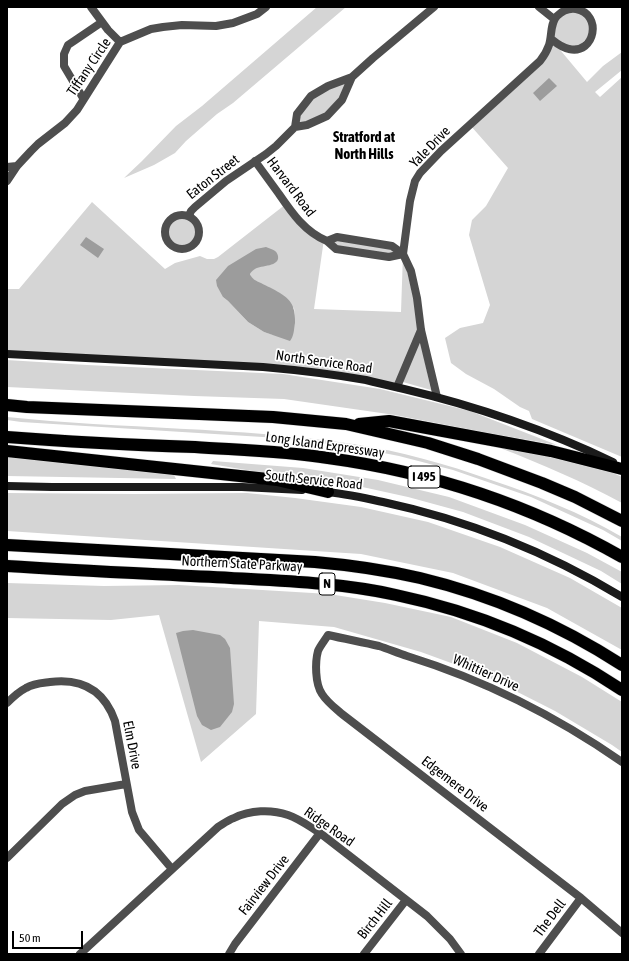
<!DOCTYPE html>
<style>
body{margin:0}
#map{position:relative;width:629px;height:961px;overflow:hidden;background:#fff;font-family:"Asap Condensed",sans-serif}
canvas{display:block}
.frame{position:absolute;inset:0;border:8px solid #000;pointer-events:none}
.scale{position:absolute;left:12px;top:931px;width:71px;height:18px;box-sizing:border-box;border:2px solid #000;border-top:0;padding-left:5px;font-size:12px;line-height:14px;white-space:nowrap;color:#000;-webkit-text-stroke:3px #fff;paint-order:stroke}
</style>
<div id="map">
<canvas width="629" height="961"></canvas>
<div class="frame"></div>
<div class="scale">50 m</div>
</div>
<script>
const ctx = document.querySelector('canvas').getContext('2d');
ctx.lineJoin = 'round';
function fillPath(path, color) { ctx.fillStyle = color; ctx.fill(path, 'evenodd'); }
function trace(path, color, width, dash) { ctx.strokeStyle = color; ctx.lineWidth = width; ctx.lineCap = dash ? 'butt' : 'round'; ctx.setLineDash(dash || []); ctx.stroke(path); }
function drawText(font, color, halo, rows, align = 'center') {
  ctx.font = font + ' "Asap Condensed",sans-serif'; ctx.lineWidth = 3.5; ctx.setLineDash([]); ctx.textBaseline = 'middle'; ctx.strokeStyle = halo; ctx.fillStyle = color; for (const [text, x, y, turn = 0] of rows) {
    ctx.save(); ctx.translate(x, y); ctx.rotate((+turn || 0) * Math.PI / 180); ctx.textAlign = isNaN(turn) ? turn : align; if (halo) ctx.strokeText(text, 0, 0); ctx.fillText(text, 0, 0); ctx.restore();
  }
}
fillPath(new Path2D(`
 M317,7H346L233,103L217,114L186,141L175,153L154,165L124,178L142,161L176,126L202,106Z
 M583,11L593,31L577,49L551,38L558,14Z
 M551,39L587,82L603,66L622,52V70L595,92L600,97L622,77V457L532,419L529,411L520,407L494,389L466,374L451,363L445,338L460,328L483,323L490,305L469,235L472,220L486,206L508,168L470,125L540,61Z
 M352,77L327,116L295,127L311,96Z
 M92,202L165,269L175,263L200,256L207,259H214L218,257L286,204L324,239L314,309L401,312L403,254L389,257L336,249L327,241L337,237L392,246L403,254L421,330L397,387L332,375L7,354V289H19ZM275,250L250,273L251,277L255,281L294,308L295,315L294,330L273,335L264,332L248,322L228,301L223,297Z
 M165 232a17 17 0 1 1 34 0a17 17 0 1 1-34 0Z
 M420,339L431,390L403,382Z
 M7,360L87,365L283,374L380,389L470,411L557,445L488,433L395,415L284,399L194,396L7,387Z
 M7,417C122,429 238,427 353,444C400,451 446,464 491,480C536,495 581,513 622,537V541L603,530L531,497L453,470L399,456L353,447L279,438L21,422L7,420Z
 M502,445L613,473L622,477V503C583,482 542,464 500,448Z
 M7,456L174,475L176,479L7,476Z
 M213,461L303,468L378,480L449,497L525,525L587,553L622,572V584L601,571L529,537L463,512L408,497L335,481L252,471L211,464Z
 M7,493L135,494L247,493L295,498L361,507L428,522L500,547L570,578L622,608V650L547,608L453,573L361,554L7,531Z
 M7,583L104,586L179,585L329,594L385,603L451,617L517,643L582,677L622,702V752L612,745L555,711L484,675L421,652L334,627L259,621L256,714L201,762L159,615L111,620L7,618Z`), '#d5d5d5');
fillPath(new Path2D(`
 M549,78L557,86L540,101L533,93Z
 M86,237L104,249L98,258L80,245Z
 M266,247C271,249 277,250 278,256C280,267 261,265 255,269C253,270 251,272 250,274C252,279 256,281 261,283C272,289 289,295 293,307C295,312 295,318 295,323C294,329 294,336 290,341L264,332L248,322L228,301L223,297L217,286L216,280L228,266L256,249Z
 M193,630L220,635L225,639L230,648L234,704L232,712L220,727L211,730L202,725L197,716L176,633L183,631Z`), '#9c9c9c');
const highway = new Path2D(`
 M7,405L27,407L273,417L346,424L428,443L478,459L542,483L575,497L622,521
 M359,424L389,421L551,451L622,469
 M7,437C69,442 132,445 195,447C239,450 284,451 328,458C431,472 532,506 622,557
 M7,451L277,480L328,492
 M7,545L315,562C350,565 385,570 420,578C491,595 560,625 622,665
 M7,566C82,571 156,574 231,578C286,581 342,583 396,595C477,612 553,644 622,690`);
trace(highway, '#dbdbdb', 13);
trace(new Path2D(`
 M91,7L108,30L120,42
 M539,7L554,19
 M352,77L373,58L434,7
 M83,98L64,66V54L68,45L74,41L102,22
 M255,161C263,172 271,183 279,194C292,213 305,232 327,241
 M7,167L17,166
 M7,181L17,166L31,151L38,144L65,123L77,110L120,42L151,29L163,27L182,25L216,26L233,23L257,14L266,7
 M165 232a17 17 0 1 1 34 0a17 17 0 1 1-34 0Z
 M189,216L191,211L195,207L226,181L266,154L276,146L295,127L297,114L311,96L328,86L352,77L342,100L327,116L307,125L295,127
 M337,237L392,246L403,254L389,257L336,249L327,241Z
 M397,387L421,330
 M437,397L421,330L417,298L411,271L403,254L410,201L415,181L420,173L441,151L540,61C544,56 547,51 549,45C552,36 550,23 557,16C562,11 569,8 576,9C603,14 595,55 569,49C562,48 556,43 551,39
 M7,703C13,697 20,691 26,688C34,683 42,683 50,682C82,678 104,690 115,721L132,812L139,830L172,869
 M622,762C556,716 484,680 407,656C398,653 388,649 379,646C362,642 345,639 328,635C325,640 320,646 318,651C315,662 315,684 322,694C327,702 335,708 342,714L581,898L622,933
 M7,858L62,804L75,795L85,791L126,784
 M80,954L218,827C223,824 228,820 234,818C250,810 271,809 288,815C300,819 310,827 320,833L427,916L450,939L461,954
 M229,954L235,944L320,833
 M364,954L406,900
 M539,954L581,898`), '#4e4e4e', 8);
trace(new Path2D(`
 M7,354L263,367C297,370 332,374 366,380C378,383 391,386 404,389C476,406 546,430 613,462
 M7,486L52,487H242L302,490
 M324,492C344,493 364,498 383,502C467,520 549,553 622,597`), '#1b1b1b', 8);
trace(highway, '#000', 12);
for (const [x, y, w] of [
 [424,477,32],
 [327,584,16]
]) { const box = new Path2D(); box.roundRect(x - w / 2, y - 11, w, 22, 3); ctx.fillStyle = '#fff'; ctx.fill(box); trace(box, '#000', 1); }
drawText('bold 13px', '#000', null, [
 ["I 495",424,477],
 ["N",327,584]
]);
drawText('14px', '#000', '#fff', [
 ["Tiffany Circle",89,67,-56],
 ["Yale Drive",430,147,-46],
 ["Eaton Street",213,177,-38],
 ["Harvard Road",291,187,53],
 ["North Service Road",324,362,8],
 ["Long Island Expressway",325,445,8],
 ["South Service Road",314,480,6],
 ["Northern State Parkway",242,564,3],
 ["Whittier Drive",486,673,24],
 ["Elm Drive",132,745,79],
 ["Edgemere Drive",455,784,38],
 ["Ridge Road",329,827,35],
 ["Fairview Drive",264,885,-52],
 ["The Dell",550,918,-53],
 ["Birch Hill",375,919,-52]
]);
drawText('bold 15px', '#000', '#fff', [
 ["Stratford at",364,137],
 ["North Hills",364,154]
]);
</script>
